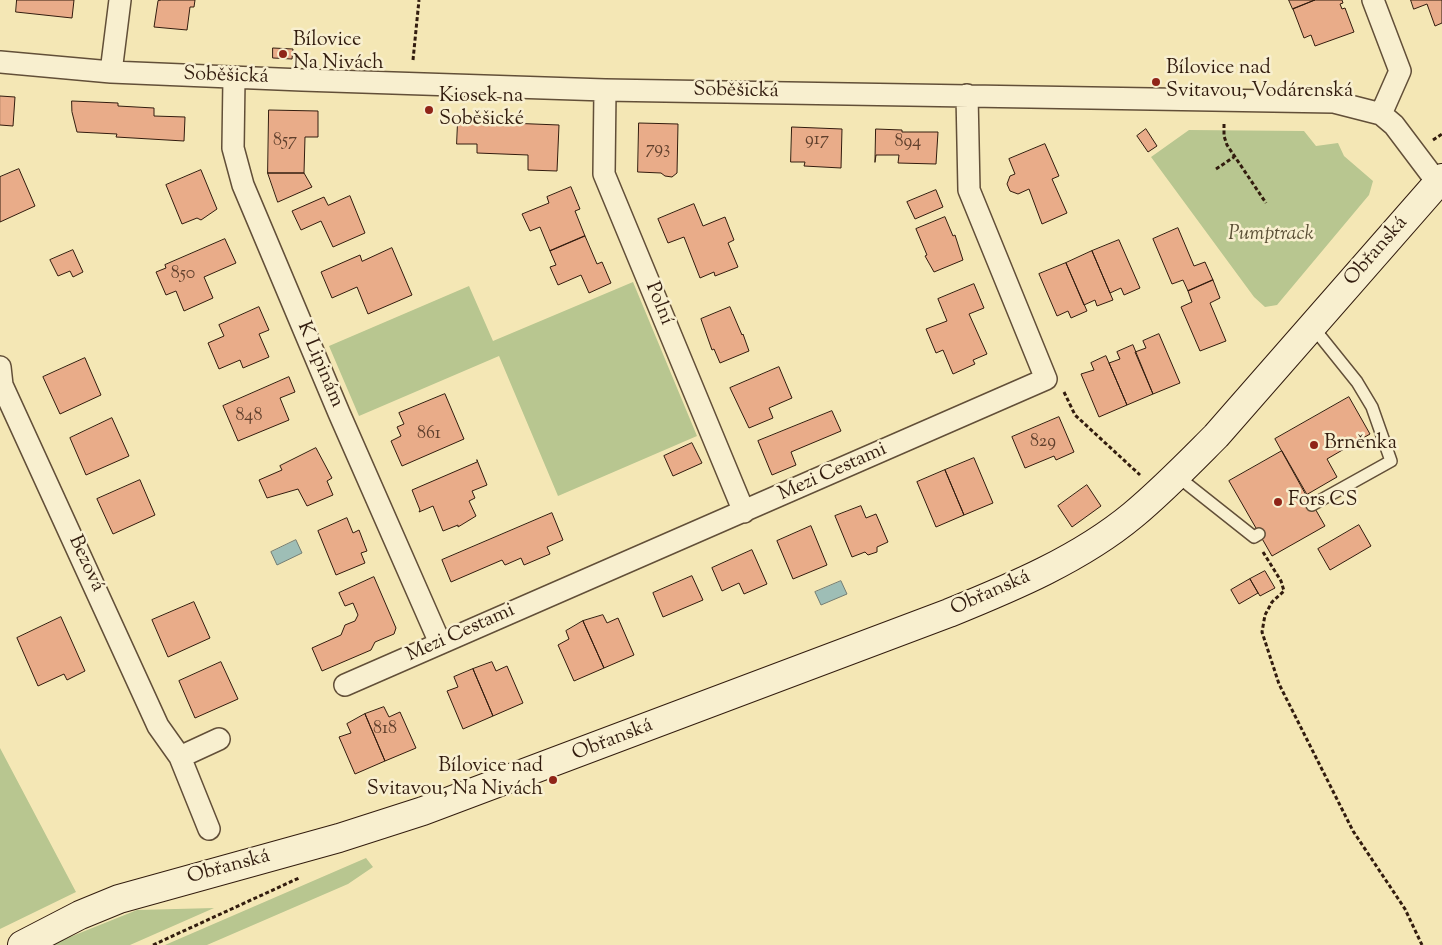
<!DOCTYPE html>
<meta charset="utf-8">
<style>
body{margin:0}
canvas{display:block;background:#f4e7b5}
</style>
<canvas width="1442" height="945"></canvas>
<script>
const ctx = document.querySelector('canvas').getContext('2d');
ctx.lineJoin = 'round';
function fillPath(path, color) { ctx.fillStyle = color; ctx.fill(path, 'evenodd'); }
function trace(path, color, width, dash) { ctx.strokeStyle = color; ctx.lineWidth = width; ctx.lineCap = dash ? 'butt' : 'round'; ctx.setLineDash(dash || []); ctx.stroke(path); }
function drawText(font, color, halo, rows, align = 'center') {
  ctx.font = font + ' "Sorts Mill Goudy",serif'; ctx.lineWidth = 5; ctx.setLineDash([]); ctx.textBaseline = 'middle'; ctx.strokeStyle = halo; ctx.fillStyle = color; for (const [text, x, y, turn = 0] of rows) {
    ctx.save(); ctx.translate(x, y); ctx.rotate((+turn || 0) * Math.PI / 180); ctx.textAlign = isNaN(turn) ? turn : align; if (halo) ctx.strokeText(text, 0, 0); ctx.fillText(text, 0, 0); ctx.restore();
  }
}
fillPath(new Path2D(`
 M1189,130L1304,131L1316,146L1338,143L1344,156L1373,181L1369,195L1277,305L1265,307L1254,297L1151,157Z
 M633,282L697,436L558,496L499,356L359,416L329,346L469,286L493,341Z
 M0,748L76,892L0,929Z
 M366,858L373,867L348,884L207,945H165Z
 M214,908L130,945H50L137,910Z`), '#b8c690');
const water = new Path2D(`
 M296,540L302,553L277,565L271,552Z
 M841,581L847,594L821,605L815,592Z`);
fillPath(water, '#9ebeb6');
trace(water, '#737d73', 1);
const building = new Path2D(`
 M17,0H74L72,18L16,12Z
 M162,0H195L194,7H190L187,30L154,27L158,1Z
 M1289,0H1315L1293,9Z
 M1315,0H1342L1343,3L1340,4L1342,9L1345,8L1354,32L1315,46L1311,35L1304,38L1293,9Z
 M1411,0H1442V23L1435,26L1427,4L1414,9Z
 M273,48L293,49L292,59L273,58Z
 M0,96L15,97L13,126L0,125Z
 M72,101L118,103V106L154,108V116L185,117L184,141L116,137L117,134L77,132L72,112Z
 M269,110L318,111V137H305L304,173H268Z
 M458,121L559,125L557,171L528,170V155L477,153V144H457Z
 M639,123L678,124L677,173L672,177L665,176L661,173L638,172Z
 M792,127L842,129L841,168L804,166L805,162H791Z
 M876,129L902,130V132H938L936,164L898,163L899,155H876L875,162Z
 M1146,129L1157,146L1148,152L1137,136Z
 M1045,144L1059,176L1052,179L1067,213L1042,224L1029,189L1018,194L1010,191L1007,184L1010,176L1015,174L1009,159Z
 M19,169L35,206L0,222V177Z
 M201,170L217,209L201,220L197,218L182,224L166,185Z
 M268,173H304L312,187L278,202Z
 M571,187L580,209L575,211L585,236L550,251L540,227L530,231L522,214L549,203L547,197Z
 M936,190L943,207L915,219L907,202Z
 M350,196L365,233L333,247L321,221L301,230L292,211L324,197L328,205Z
 M694,204L703,226L725,217L734,240L728,243L738,267L715,276L714,272L700,278L684,237L668,243L658,219Z
 M945,217L953,236L955,235L963,260L934,272L925,256L927,255L916,229Z
 M1178,228L1194,266L1205,262L1213,280L1188,291L1183,280L1172,284L1153,239Z
 M585,236L597,264L602,262L611,283L589,293L581,275L558,285L550,267L556,265L550,251Z
 M225,239L236,263L204,277L213,298L184,311L176,291L166,295L156,272L166,268L165,265Z
 M1119,240L1140,288L1124,295L1121,288L1110,293L1092,251Z
 M392,248L412,295L368,314L357,287L332,298L321,272L360,255L362,261Z
 M73,250L83,272L73,277L70,271L58,276L50,260Z
 M1092,251L1113,300L1097,306L1095,300L1084,305L1066,263Z
 M1066,263L1087,311L1071,318L1068,311L1057,316L1039,274Z
 M1213,280L1220,298L1210,303L1226,341L1200,351L1181,307L1192,302L1188,291Z
 M974,284L984,308L969,314L987,354L973,360L975,364L953,374L943,350L936,353L926,329L947,321L938,299Z
 M259,307L269,330L259,334L269,357L243,368L240,360L219,369L208,343L224,336L219,325Z
 M730,307L742,335L743,334L749,351L720,363L714,349L712,350L701,319Z
 M1159,334L1180,383L1153,394L1135,352L1146,348L1143,341Z
 M1133,345L1153,394L1127,405L1109,363L1120,359L1117,352Z
 M1106,356L1127,405L1099,417L1081,374L1094,370L1091,363Z
 M85,358L101,395L60,414L43,377Z
 M779,367L792,398L769,408L773,418L749,428L730,388Z
 M289,377L295,392L280,398L289,420L238,441L223,406Z
 M445,394L464,439L402,466L391,441L401,436L397,427L404,424L399,413Z
 M1349,397L1370,434L1327,459L1337,477L1306,495L1275,439Z
 M832,411L841,431L791,452L796,465L772,475L758,441Z
 M1059,417L1074,452L1056,460L1054,456L1025,468L1012,437Z
 M112,418L129,456L86,475L70,438Z
 M692,443L702,463L673,476L664,456Z
 M316,448L332,478L327,481L333,495L307,506L298,489L267,498L259,480L282,470L280,466Z
 M1282,451L1325,526L1272,556L1229,481Z
 M974,458L993,503L964,515L945,470Z
 M477,460L487,485L472,491L475,498L469,501L476,516L458,527V525L443,531L433,506L419,512L420,510L412,490L477,462Z
 M945,470L964,515L936,527L917,482Z
 M140,480L155,515L113,534L97,499Z
 M1087,485L1101,506L1072,527L1058,506Z
 M861,506L866,518L876,514L888,542L877,547V552L868,555L865,552L852,557L835,516Z
 M552,513L563,540L547,547L550,554L524,565L521,558L505,565L502,560L451,582L442,560Z
 M347,518L353,533L359,530L367,551L361,553L365,563L336,575L318,531Z
 M1359,525L1371,546L1330,570L1318,549Z
 M811,526L827,565L793,579L777,541Z
 M752,550L767,584L744,594L739,583L722,591L712,568Z
 M1265,571L1275,588L1260,596L1250,579Z
 M692,576L703,600L663,617L653,593Z
 M374,577L396,628L394,634L375,642L371,650L322,671L312,648L341,635L345,625L355,621L358,615L353,603L345,606L339,593Z
 M1250,579L1258,593L1239,604L1231,590Z
 M194,602L210,638L168,657L152,620Z
 M603,615L607,623L618,618L634,655L604,668L583,621Z
 M61,617L85,671L67,680L64,674L38,686L17,638Z
 M583,621L604,668L574,681L558,645L569,639L566,631Z
 M221,662L238,699L195,718L179,681Z
 M492,662L496,671L507,666L523,703L493,716L473,669Z
 M473,669L493,716L463,729L447,691L458,687L454,677Z
 M384,707L389,717L400,712L416,748L385,761L365,714Z
 M365,714L385,761L355,774L339,737L351,733L347,724Z`);
fillPath(building, '#e9ac89');
trace(building, '#321c0e', 1);
const service = new Path2D(`
 M1312,326L1357,382L1372,407L1391,461L1312,505
 M1177,476L1254,537L1259,534`);
const minor = new Path2D(`
 M1373,0L1400,71L1381,114
 M0,62L111,72L302,80L605,90L1334,102L1381,114L1394,125L1437,182
 M111,72L120,0
 M234,78L233,148L243,185L339,413L440,643
 M605,90L604,174L744,512
 M0,367L2,385L158,726L180,757L209,829
 M345,685L1046,379L969,190L967,95
 M180,757L219,739`);
const secondary = new Path2D(`
 M22,945L80,915L119,899L339,838L423,811L949,613C1013,587 1080,559 1133,515C1163,490 1189,463 1216,436L1442,178`);
trace(service, '#624f38', 14);
trace(minor, '#624f38', 24);
trace(secondary, '#321c0e', 30);
trace(new Path2D(`
 M413,60L419,0
 M1224,124V136L1227,145L1266,203
 M1433,140L1442,134
 M1216,169L1234,157
 M1064,392L1075,415L1140,475
 M1263,552L1281,581L1284,591L1272,602L1265,615L1262,632L1279,684L1353,831L1405,909L1422,945
 M153,945L299,878`), '#321c0e', 3, [4, 2.5]);
trace(service, '#f8efcf', 11);
trace(minor, '#f8efcf', 21);
trace(secondary, '#f8efcf', 28);
for (const [x, y, r, color] of [
 [283,54,5,"#8f2418"],
 [1156,82,5,"#8f2418"],
 [429,110,5,"#8f2418"],
 [1314,445,5,"#8f2418"],
 [1278,502,5,"#8f2418"],
 [553,780,5,"#8f2418"]
]) { const dot = new Path2D(); dot.arc(x, y, r, 0, 2 * Math.PI); ctx.fillStyle = color; ctx.fill(dot); trace(dot, '#f8efcf', 2); }
drawText('18px', '#60402d', null, [
 ["917",817,141],
 ["857",285,142],
 ["894",908,143],
 ["793",658,150],
 ["850",183,275],
 ["848",249,417],
 ["861",429,435],
 ["829",1043,443],
 ["818",385,730]
]);
drawText('20px', '#321c0e', '#f8efcf', [
 ["Bílovice",293,42],
 ["Na Nivách",293,65],
 ["Bílovice nad",1166,70],
 ["Svitavou, Vodárenská",1166,93],
 ["Kiosek na",439,98],
 ["Soběšické",439,121],
 ["Brněnka",1324,445],
 ["Fors CS",1288,502],
 ["Bílovice nad",543,768,"right"],
 ["Svitavou, Na Nivách",543,791,"right"]
], 'left');
drawText('20px', '#321c0e', '#f8efcf', [
 ["Soběšická",226,77,2],
 ["Soběšická",736,92,1],
 ["Obřanská",1377,252,-49],
 ["Polní",658,304,68],
 ["K Lipinám",319,365,67],
 ["Mezi Cestami",833,473,-24],
 ["Bezová",85,564,65],
 ["Obřanská",991,594,-24],
 ["Mezi Cestami",461,634,-24],
 ["Obřanská",613,741,-21],
 ["Obřanská",229,868,-15]
]);
drawText('italic 20px', '#5a4f35', '#f8efcf', [
 ["Pumptrack",1271,236]
]);
</script>
